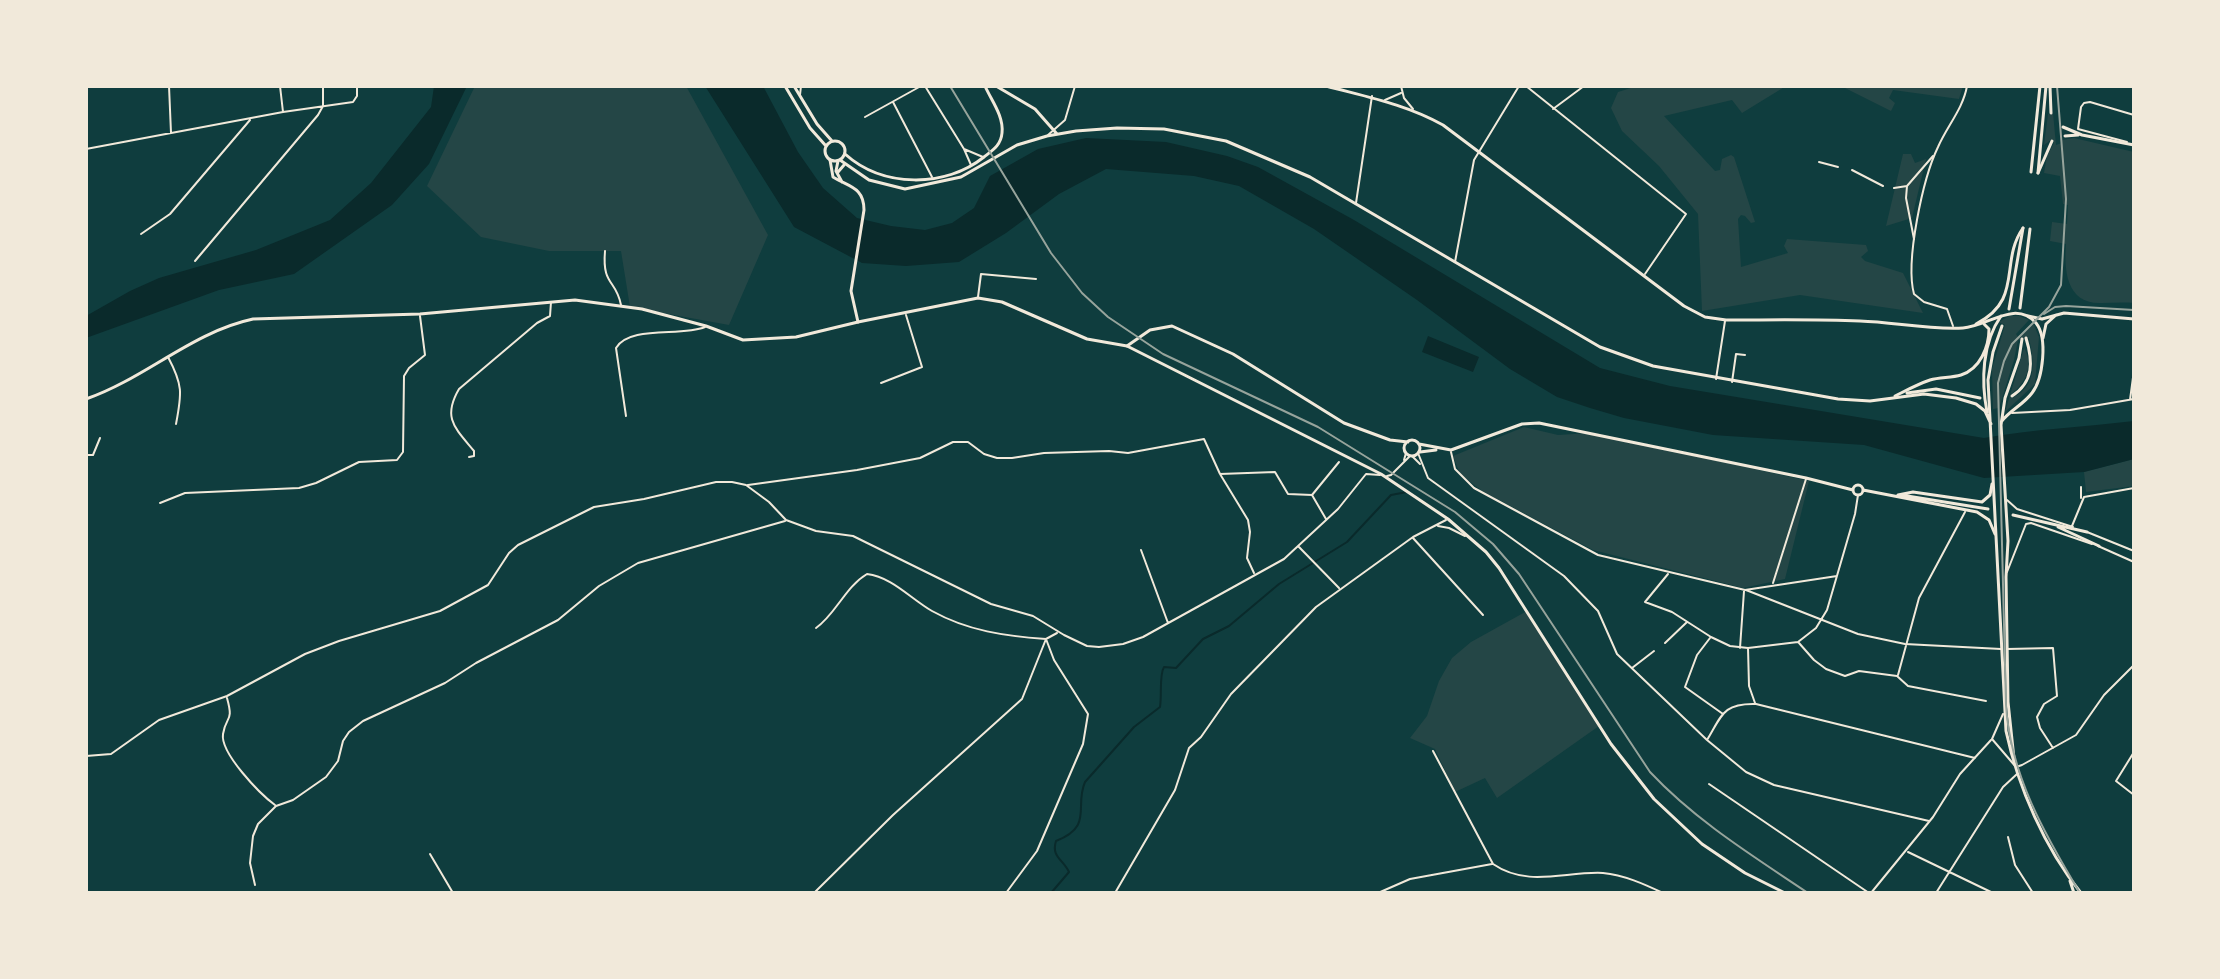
<!DOCTYPE html>
<style>
body{margin:0}
#map{position:relative;width:2220px;height:979px;overflow:hidden;background:#0f3d3e;font-family:"Public Sans",sans-serif}
canvas{display:block}
.frame{position:absolute;inset:0;border:88px solid #f1e9da;pointer-events:none}
</style>
<div id="map">
<canvas width="2220" height="979"></canvas>
<div class="frame"></div>
</div>
<script>
const ctx = document.querySelector('canvas').getContext('2d');
ctx.lineJoin = 'round';
function fillPath(path, color) { ctx.fillStyle = color; ctx.fill(path, 'evenodd'); }
function trace(path, color, width, dash) { ctx.strokeStyle = color; ctx.lineWidth = width; ctx.lineCap = dash ? 'butt' : 'round'; ctx.setLineDash(dash || []); ctx.stroke(path); }
fillPath(new Path2D(`
 M475,86H686L768,235L729,325L630,307L621,251H549L481,237L427,186Z
 M1637,86H1786L1742,113L1732,100L1664,116L1715,171L1720,170L1722,159L1731,155L1734,157L1755,222L1751,223L1745,216L1741,215L1738,219L1741,267L1788,253L1784,246L1787,239L1866,245L1868,251L1861,257L1865,261L1903,273L1923,313L1800,295L1702,311L1698,214L1659,166L1622,131L1611,108L1618,92Z
 M1841,86H1963L1959,99L1893,90L1889,98L1895,103L1891,111Z
 M2053,113L2056,145L2062,143V140L2074,138L2134,152V303C2122,302 2112,303 2101,303C2066,304 2064,270 2066,244L2050,241L2052,222L2067,224L2068,205L2063,204L2060,176L2044,173L2047,156L2054,143L2051,140L2044,145L2048,114Z
 M1903,154H1911L1915,163L1926,159L1912,218L1886,226Z
 M2009,316H2019L2029,320L2016,334L2018,337L2033,323L2039,337L2035,384L2005,412L2024,348C2034,364 2026,384 2011,394L2012,398C2038,386 2034,361 2029,338L2018,340L2014,360L1999,408L1993,409L1992,369L2005,325L1999,322Z
 M1524,427L1558,435L1590,433L1809,481L1785,579L1743,588L1593,550L1482,491L1460,474L1453,456Z
 M2134,459V486L2086,492L2084,472Z
 M1527,611L1599,726L1497,798L1485,778L1455,792L1435,749L1410,738L1427,716L1439,681L1452,658L1471,642Z`), '#244646');
fillPath(new Path2D(`
 M434,86H467L429,164L392,205L294,274L219,290L86,338V316L130,291L159,278L256,250L330,220L371,183L431,107Z
 M705,86H763L798,152L823,188L857,218L891,226L925,230L952,223L974,208L990,176L1038,149L1086,138L1166,142L1227,156L1258,167L1354,220L1600,368L1670,386L1984,438C2033,429 2084,427 2134,421V459L2084,472L1984,478L1864,445L1713,435L1624,418L1590,408L1557,397L1510,369L1417,300L1314,229L1239,186L1194,176L1106,169L1059,194L1006,233L959,262L906,266L862,263L794,227Z
 M1428,336L1479,357L1473,372L1422,352Z`), '#0a2a2b');
trace(new Path2D(`
 M1051,893L1069,872C1063,859 1051,857 1056,841C1094,826 1074,807 1085,782L1134,727L1160,707C1162,695 1159,675 1164,667L1176,668L1203,639L1229,626L1279,584L1347,542L1391,495L1407,492`), '#0a2a2b', 2);
trace(new Path2D(`
 M1819,162L1838,167
 M1852,170L1883,186
 M1907,186L1906,198L1914,239
 M1894,188L1907,186L1933,156`), '#f1e9da', 2);
trace(new Path2D(`
 M169,86L171,133
 M280,86L283,112
 M925,86L964,149
 M1401,86L1404,98L1413,109
 M1526,86L1686,214L1645,274
 M800,95L801,86
 M1385,100L1401,93
 M893,102L932,177
 M1553,109L1584,86
 M865,117L921,86
 M1048,135L1065,120L1075,86
 M2127,142L2078,129L2081,107L2084,103L2090,102L2134,115
 M86,149L283,112L353,102L357,96V86
 M971,165L964,149L983,157
 M1356,203L1372,96
 M141,234L170,214L250,120
 M605,251C602,286 616,279 621,305
 M195,261L318,115L323,106V86
 M1455,262L1474,160L1519,86
 M978,297L981,274L1036,279
 M1953,326L1947,309L1924,302L1914,294C1905,261 1923,178 1938,147C1947,126 1963,109 1967,86
 M168,357C183,385 182,393 176,424
 M1716,379L1725,321
 M1732,382L1736,354L1745,355
 M881,383L922,367L906,315
 M2130,400L2134,370
 M2012,413L2070,410L2134,399
 M626,416L616,348C630,325 681,337 705,327
 M1451,452L1455,469L1474,488L1598,555L1745,590L1837,576
 M86,453V459
 M1418,453L1428,478L1564,576L1598,611L1617,654L1707,740L1746,772L1774,785L1929,821
 M87,455H93L100,438
 M1412,456L1420,464
 M469,457L474,456V451C455,428 442,418 459,389L537,323L550,316L551,302
 M1404,460L1406,453
 M1220,474L1275,472L1288,494L1312,495L1326,519
 M1387,476L1391,475L1410,456
 M748,485L857,470L920,458L953,442H968L984,454L997,458H1012L1044,453L1109,451L1128,453L1204,439L1220,474L1248,520L1250,532L1247,558L1254,573
 M1312,495L1339,462
 M2081,498V487
 M2007,500L2017,509L2073,527
 M160,503L185,493L299,488L316,483L359,462L397,460L403,452L404,376L409,368L425,355L420,316
 M1438,526L1449,528L1465,536
 M2072,526L2084,497L2134,488
 M2087,532L2134,551
 M1413,538L1483,615
 M2098,546L2134,562
 M1299,547L1339,588
 M1141,550L1168,623
 M2007,572L2026,524L2031,523L2092,544
 M1668,574L1645,602L1672,612L1711,637L1730,646L1748,648L1798,642L1816,628L1827,610L1855,514L1858,495
 M1773,583L1806,479
 M1746,590L1858,634L1905,644L2001,649
 M816,628C836,614 845,587 867,574C892,577 911,599 932,611C968,631 1005,636 1046,639L1054,660L1088,714L1083,744L1037,851L1006,893
 M1710,638L1697,655L1685,687L1723,714
 M1665,643L1687,622
 M1799,643L1814,660L1826,669L1845,676L1859,671L1897,676L1908,686L1986,701
 M1740,648L1744,591
 M1748,648L1749,686L1755,703
 M2007,649L2053,648L2057,696L2044,704L2037,717L2040,728L2053,748
 M1632,668L1654,651
 M1898,675L1919,598L1965,512
 M227,698C234,723 226,715 223,734C220,753 260,794 275,805
 M2003,714L1992,739L2016,767L2022,765L2076,735L2104,695L2134,665
 M1707,740C1722,715 1723,703 1756,704L1975,758
 M1433,751L1493,864C1528,888 1565,871 1603,873C1624,875 1644,884 1663,893
 M2134,752L2116,781L2134,795
 M86,756L111,754L159,720L227,696L305,654L339,641L440,611L488,585L509,553L518,545L594,507L644,499L716,482H732L746,485L769,502L786,520L816,531L853,536L991,604L1033,616L1064,635L1087,646L1099,647L1123,644L1143,637L1284,559L1338,509L1366,474L1380,475
 M1709,784L1869,893
 M2008,837L2015,865L2033,893
 M1908,852L1993,893
 M430,854L453,893
 M255,885L250,863L253,836L258,824L276,806L293,800L326,777L338,761L343,741L349,732L363,721L445,683L476,663L558,620L599,586L638,563L785,521
 M814,893L893,815L1022,699L1046,639L1057,633
 M1115,893L1175,790L1189,748L1201,737L1231,694L1316,607L1413,537L1446,520
 M1378,893L1410,879L1492,864
 M1871,893L1933,817L1960,774L1991,740
 M1936,893L2003,787L2017,774`), '#f1e9da', 2);
trace(new Path2D(`
 M2050,86L2051,113
 M2063,127L2082,135L2134,145
 M2065,136L2078,135
 M2038,173L2052,141
 M2028,316L2042,319L2064,313L2134,319
 M2043,338L2046,324L2056,315
 M1127,346L1150,330L1172,326L1233,354L1344,423L1390,440L1408,442
 M86,399C146,378 192,332 253,319L420,314L575,300L642,309L706,326L743,340L796,337L858,322
 M1404 448a8 8 0 1 1 16 0a8 8 0 1 1-16 0Z
 M1419,444L1451,450L1522,424L1539,423L1806,478L1853,490
 M1420,452L1436,450
 M1853 490a5 5 0 1 1 10 0a5 5 0 1 1-10 0Z
 M1863,490L1977,512L1989,520L1995,534
 M1898,495L1913,492L1982,502L1990,495L1992,484
 M1901,495L1988,509
 M2013,515L2087,532
 M2058,527L2099,546`), '#f1e9da', 3);
trace(new Path2D(`
 M830,160L833,177C849,187 864,187 864,210L851,291L858,322L978,298L1002,302L1087,339L1127,346L1381,474L1448,519L1486,552L1499,568L1611,744L1654,799L1702,844L1745,873L1785,893
 M838,161L836,171L842,182
 M838,172L844,165
 M1976,324C2024,300 1999,262 2023,228
 M1895,396C1907,390 1918,384 1930,380C1940,377 1951,378 1961,375C1980,369 1989,347 1989,329L1984,324
 M1987,412C1981,381 1982,343 2001,316`), '#f1e9da', 3);
trace(new Path2D(`
 M785,86L810,128L826,146
 M794,86L817,124L832,141
 M996,86L1035,109L1057,134
 M1326,86C1367,97 1405,104 1443,125L1684,306L1705,317L1726,320C1770,320 1815,319 1860,321C1894,322 1928,330 1963,328C1987,327 2015,299 2036,323C2048,338 2043,379 2032,393C2023,405 2010,410 2001,422
 M825 151a10 10 0 1 1 20 0a10 10 0 1 1-20 0Z
 M845,154C883,188 945,188 984,157C993,150 1001,145 1002,133C1004,116 991,100 985,86
 M840,160L869,180L905,189L961,177L1017,145L1047,136L1076,131L1117,128L1164,129L1226,141L1310,177L1600,347L1653,366L1838,399L1870,401L1924,394L1956,398L1976,404L1985,411L1991,424
 M2031,172L2040,86
 M2038,173L2046,86
 M2020,308L2030,229
 M2009,309L2023,228
 M2002,326L1993,352L1988,380L2006,731C2018,787 2045,849 2081,893
 M1907,393L1936,389L1980,398
 M2012,396C2034,382 2033,361 2026,338
 M2014,759L2008,702L2006,577L2008,541L2001,425L2005,398L2019,358L2022,339
 M2070,881L2074,893`), '#f1e9da', 3);
trace(new Path2D(`
 M2057,86L2066,199L2061,285L2049,307L2012,344L2004,361L1998,383L2006,705C2010,774 2045,835 2080,893
 M2044,314L2055,307L2066,306L2134,310`), '#97a49c', 2);
trace(new Path2D(`
 M950,86L1051,253L1082,293L1108,317L1163,354L1318,427L1455,512L1493,544L1519,574L1650,772C1696,821 1753,856 1808,893`), '#97a49c', 2);
</script>
